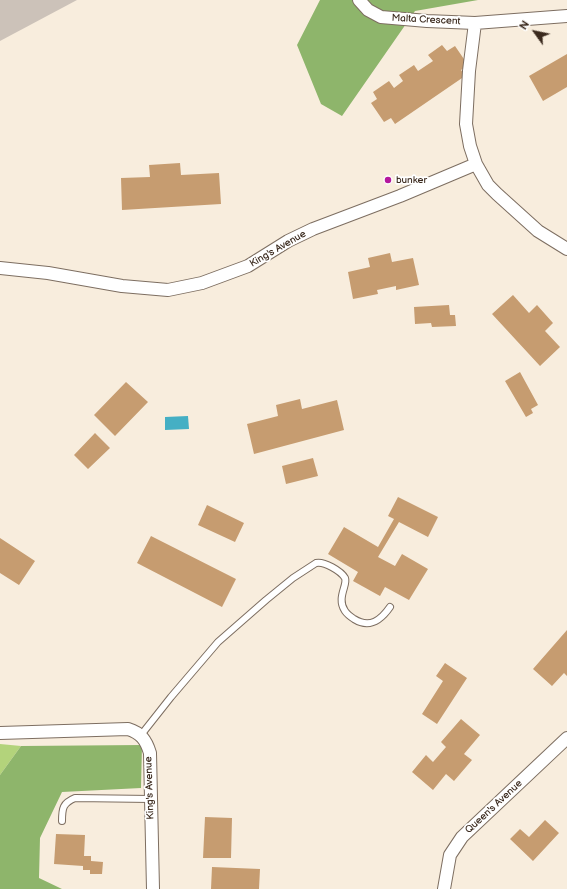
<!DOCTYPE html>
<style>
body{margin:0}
#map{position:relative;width:567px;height:889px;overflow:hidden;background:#f8eddd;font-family:"Balsamiq Sans",sans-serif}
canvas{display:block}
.north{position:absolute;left:515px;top:12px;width:40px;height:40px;-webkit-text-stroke:3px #fff;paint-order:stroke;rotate:303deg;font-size:11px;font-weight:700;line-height:16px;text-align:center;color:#3b2a1e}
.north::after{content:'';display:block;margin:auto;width:14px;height:18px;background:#3b2a1e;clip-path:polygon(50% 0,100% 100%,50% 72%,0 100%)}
</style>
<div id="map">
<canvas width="567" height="889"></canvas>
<div class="north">N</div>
</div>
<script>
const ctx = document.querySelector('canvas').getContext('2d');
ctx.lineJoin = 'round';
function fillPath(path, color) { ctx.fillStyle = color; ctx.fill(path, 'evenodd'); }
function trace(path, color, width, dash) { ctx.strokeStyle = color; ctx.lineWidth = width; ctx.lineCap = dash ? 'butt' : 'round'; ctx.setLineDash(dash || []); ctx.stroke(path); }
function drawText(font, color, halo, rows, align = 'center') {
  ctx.font = font + ' "Balsamiq Sans",sans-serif'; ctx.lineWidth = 3.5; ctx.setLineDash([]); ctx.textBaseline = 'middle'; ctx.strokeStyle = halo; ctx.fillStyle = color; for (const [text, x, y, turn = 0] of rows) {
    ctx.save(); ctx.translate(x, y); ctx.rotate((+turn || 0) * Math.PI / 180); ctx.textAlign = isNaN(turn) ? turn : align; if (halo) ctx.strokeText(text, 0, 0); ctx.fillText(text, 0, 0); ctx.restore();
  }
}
fillPath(new Path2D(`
 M0,0H77L0,41Z`), '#ccc2b9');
fillPath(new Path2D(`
 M0,744L21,746L0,775Z`), '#b3d37b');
fillPath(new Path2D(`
 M320,0H478L415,11L342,116L321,104L297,45Z
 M142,745L141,788L62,792L40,838L39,878L62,889H0V775L21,746Z`), '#8eb56b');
fillPath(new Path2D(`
 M188,416L189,429L165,430V417Z`), '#45afc4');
fillPath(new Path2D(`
 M442,45L447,51L455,46L468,65L461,70L465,76L395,124L391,118L384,122L371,103L377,99L373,92L389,81L394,88L403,81L399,75L414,65L418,71L433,61L428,55Z
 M567,54V87L543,101L529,76Z
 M180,163L181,175L219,173L221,204L122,210L121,178L150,177L149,165Z
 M390,253L392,262L413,258L419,285L396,290V286L377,290L378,294L353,299L348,272L370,267L368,258Z
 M513,295L529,313L537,305L553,323L545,331L560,347L540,366L492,314Z
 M449,305L450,315H455L456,326L432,327L431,323L415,324L414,307Z
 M520,372L538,405L531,409L533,413L526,417L505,381Z
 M126,382L148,402L115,436L94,415Z
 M300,399L302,409L337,400L344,430L254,454L247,424L278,416L276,405Z
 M95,433L110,448L88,469L74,455Z
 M313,458L318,476L286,484L282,466Z
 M398,497L438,517L428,537L399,522L378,557L395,566L402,554L428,569L409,600L385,587L380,596L353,581L358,572L328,554L344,527L378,547L394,519L388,516Z
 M207,505L244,523L235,542L198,525Z
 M151,536L236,579L222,607L137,563Z
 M0,538L35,561L19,585L0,573Z
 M567,630V676L564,673L552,686L533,669Z
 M445,663L467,678L437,724L422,714L443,681L436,676Z
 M461,719L480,735L464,754L472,760L454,781L446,774L433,790L412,772L426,755L433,762L446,747L441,742Z
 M205,817L232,818L231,858H203Z
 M545,820L559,833L533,861L510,839L520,829L529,837Z
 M56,834L85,835L84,856H91V861L103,862L102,874H90V870H83V866L54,864Z
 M212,867L260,869L259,889H211Z`), '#c69c70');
const lane = new Path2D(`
 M141,735L171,697L218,642L266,600L293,578L316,563C324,561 341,571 345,578C348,585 336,598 345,611C347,614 351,617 354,619C370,629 381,620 390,607
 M62,821C62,808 63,803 75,798L151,799`);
const street = new Path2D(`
 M359,0L368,10L381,17L427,21L475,23L567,16
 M475,23L469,71L466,124L470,146L476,164L488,185L497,194L538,231L567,249
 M0,268L48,273L122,286L168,290L202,283L248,266L288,241L313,229L400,196L476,164
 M0,733L128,729C141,733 146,740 150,753L153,889
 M444,889L450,855L462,837L567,738`);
trace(lane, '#7d6e61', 8);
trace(street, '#7d6e61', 14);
trace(lane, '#fff', 6);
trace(street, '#fff', 12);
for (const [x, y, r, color] of [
 [388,180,4,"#b5179e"]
]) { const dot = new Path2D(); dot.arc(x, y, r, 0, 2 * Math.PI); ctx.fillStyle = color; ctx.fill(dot); trace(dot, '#fff', 1.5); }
drawText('10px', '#3b2a1e', '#fff', [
 ["Malta Crescent",426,20,3],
 ["King's Avenue",278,249,-30],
 ["King's Avenue",150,788,-92],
 ["Queen's Avenue",494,807,-43]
]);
drawText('10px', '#3b2a1e', '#fff', [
 ["bunker",396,180]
], 'left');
</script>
